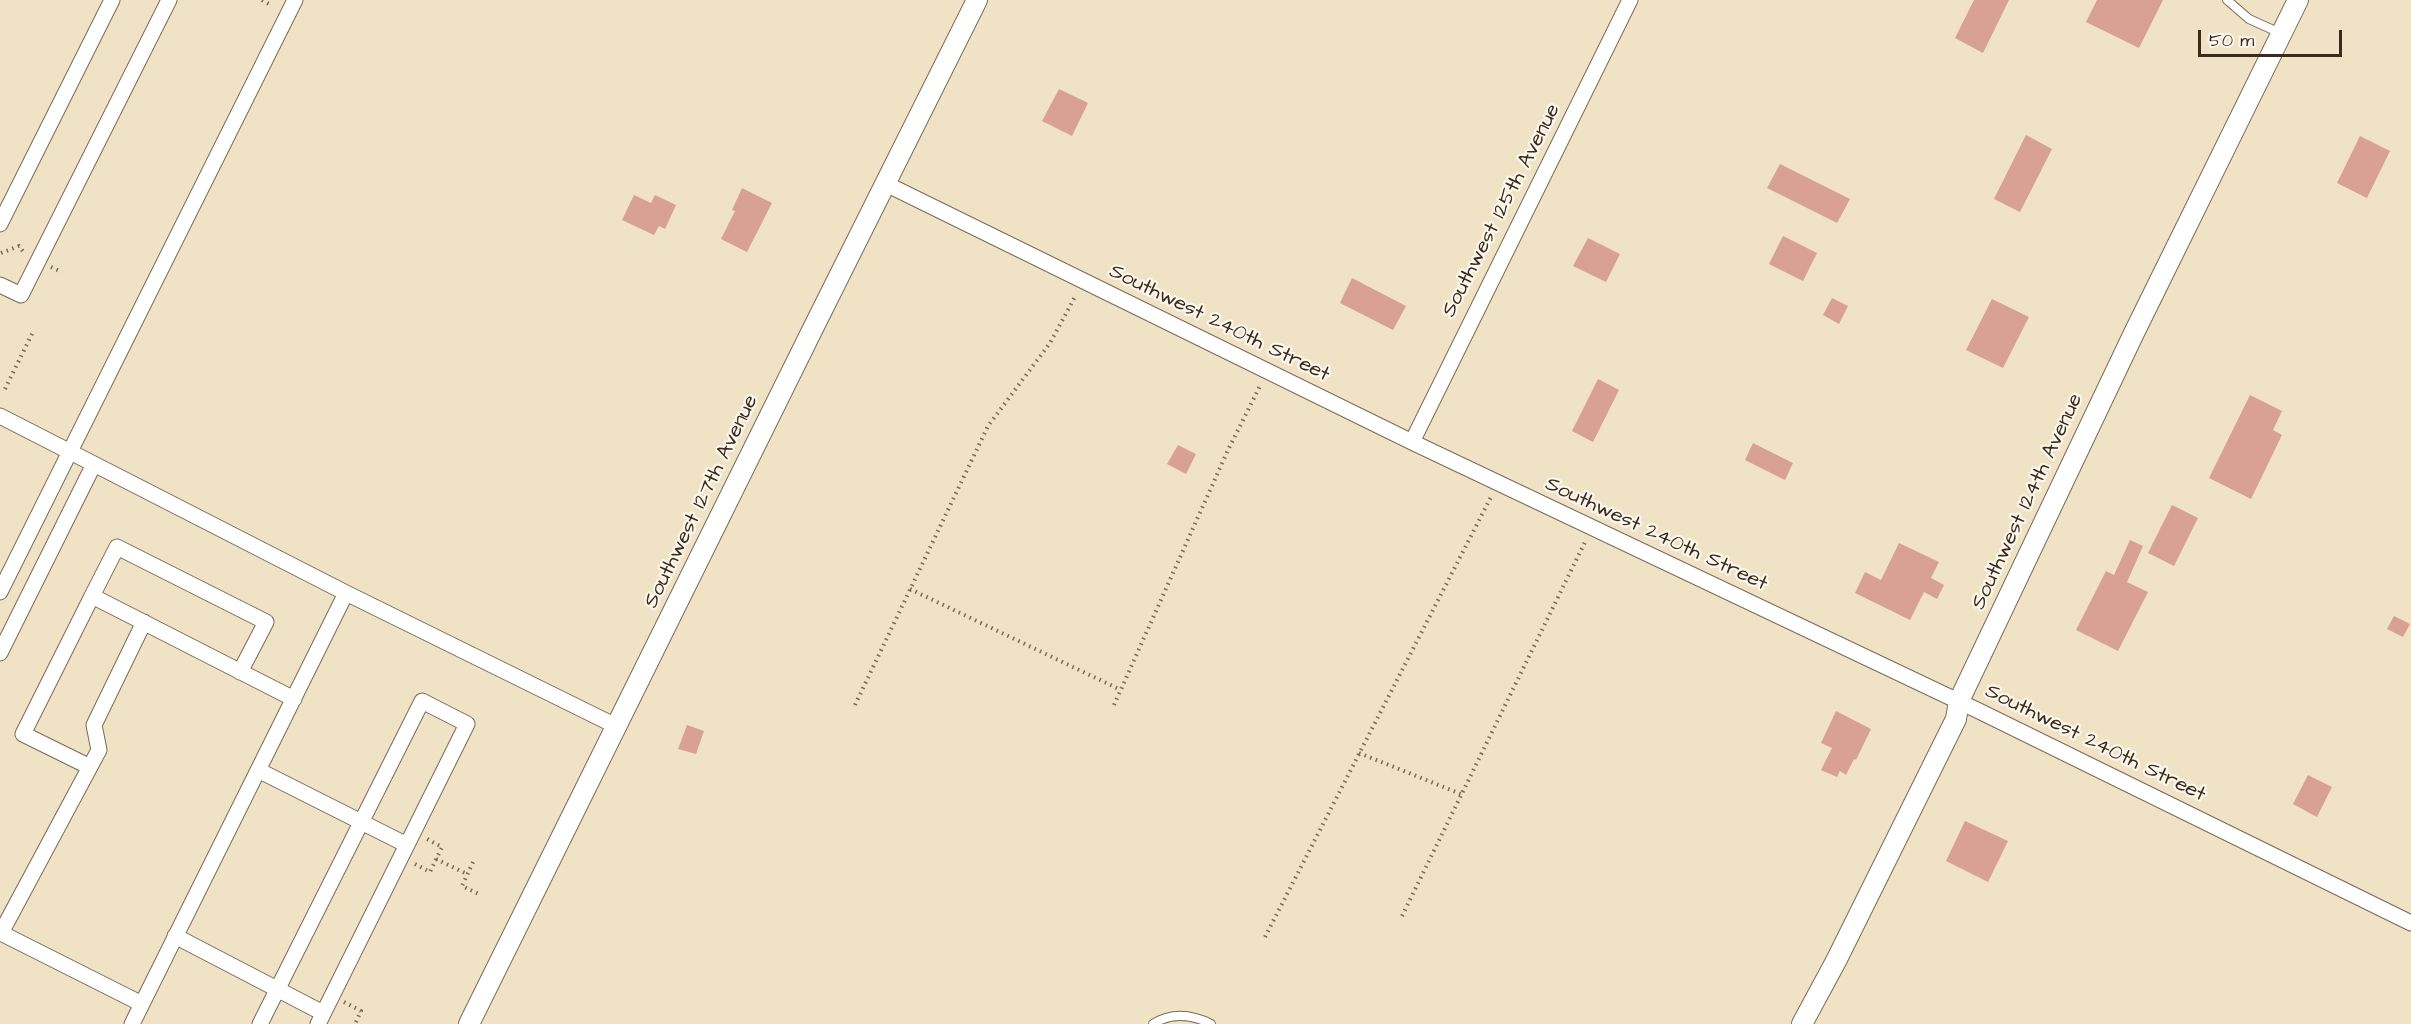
<!DOCTYPE html>
<style>
body{margin:0}
#map{position:relative;width:2411px;height:1024px;overflow:hidden;background:#f0e2c4;font-family:"Architects Daughter",sans-serif}
canvas{display:block}
.scale{position:absolute;left:2198px;top:30px;width:144px;height:27px;box-sizing:border-box;border:3px solid #3b2a1e;border-top:0;padding-left:8px;font-size:18px;line-height:21px;white-space:nowrap;color:#3b2a1e;-webkit-text-stroke:4px #fbf7ec;paint-order:stroke}
</style>
<div id="map">
<canvas width="2411" height="1024"></canvas>
<div class="scale">50 m</div>
</div>
<script>
const ctx = document.querySelector('canvas').getContext('2d');
ctx.lineJoin = 'round';
function fillPath(path, color) { ctx.fillStyle = color; ctx.fill(path, 'evenodd'); }
function trace(path, color, width, dash) { ctx.strokeStyle = color; ctx.lineWidth = width; ctx.lineCap = dash ? 'butt' : 'round'; ctx.setLineDash(dash || []); ctx.stroke(path); }
function drawText(font, color, halo, rows, align = 'center') {
  ctx.font = font + ' "Architects Daughter",sans-serif'; ctx.lineWidth = 4.5; ctx.setLineDash([]); ctx.textBaseline = 'middle'; ctx.strokeStyle = halo; ctx.fillStyle = color; for (const [text, x, y, turn = 0] of rows) {
    ctx.save(); ctx.translate(x, y); ctx.rotate((+turn || 0) * Math.PI / 180); ctx.textAlign = isNaN(turn) ? turn : align; if (halo) ctx.strokeText(text, 0, 0); ctx.fillText(text, 0, 0); ctx.restore();
  }
}
fillPath(new Path2D(`
 M1974,0H2009L1983,53L1955,38Z
 M2097,0H2163L2139,48L2086,22Z
 M1059,89L1088,103L1072,136L1042,121Z
 M2026,135L2052,149L2020,212L1994,199Z
 M2360,136L2390,151L2367,198L2337,183Z
 M1780,164L1850,199L1837,223L1767,188Z
 M742,188L772,203L747,252L721,239L735,211L732,210Z
 M634,195L651,203L655,195L676,205L665,229L659,226L654,235L622,220Z
 M1783,236L1817,253L1803,281L1769,264Z
 M1588,238L1620,254L1606,282L1573,266Z
 M1352,278L1406,306L1393,330L1340,303Z
 M1832,298L1848,306L1839,324L1823,315Z
 M1992,299L2029,317L2003,368L1966,350Z
 M1598,379L1619,390L1593,442L1572,431Z
 M2250,395L2282,411L2273,430L2282,435L2251,499L2209,478Z
 M1753,443L1793,463L1785,480L1745,460Z
 M1178,445L1196,454L1186,474L1167,464Z
 M2172,505L2198,518L2174,566L2148,553Z
 M2130,540L2143,546L2127,582L2148,592L2118,651L2076,630L2106,571L2114,575Z
 M1899,543L1939,562L1931,578L1944,585L1937,599L1924,592L1910,620L1855,593L1865,572L1881,580Z
 M2394,616L2410,624L2403,637L2387,629Z
 M1836,711L1871,729L1856,760L1854,759L1846,775L1840,771L1837,777L1821,770L1832,748L1821,743Z
 M687,725L704,731L696,754L678,749Z
 M2308,775L2332,787L2317,817L2293,804Z
 M1965,821L2008,841L1988,882L1946,861Z`), '#d9a094');
const service = new Path2D(`
 M2227,0L2249,19L2280,33
 M1153,1024C1172,1012 1191,1014 1211,1024`);
const minor = new Path2D(`
 M884,183L1412,442L1979,711L2411,923
 M0,224L112,0
 M0,285L21,295L169,0
 M0,416L346,593L618,727
 M1412,442L1630,0
 M0,592L295,0
 M0,653L94,464
 M240,672L266,622L117,547L92,596L294,699
 M90,767L23,734L92,596
 M258,770L407,845
 M175,936L323,1013
 M142,1004L1,933L99,750L94,725L144,622
 M132,1024L346,593
 M260,1024L422,701L467,724L318,1024`);
const tertiary = new Path2D(`
 M469,1024C640,683 805,340 977,0
 M1802,1024L1836,961L1956,719L1959,701L2134,333L2298,0`);
trace(service, '#7a6a58', 10);
trace(minor, '#7a6a58', 17);
trace(tertiary, '#7a6a58', 22);
trace(new Path2D(`
 M262,0L269,4
 M1,253L19,246L25,254
 M51,267L62,272
 M5,389L33,332
 M910,589L1121,690
 M855,705L988,426L1050,343L1076,295
 M1114,705L1228,450L1261,384
 M1359,753L1461,794
 M436,859L467,874
 M473,862L462,886L481,895
 M415,864L430,872L442,847L427,839
 M1402,916L1585,542
 M1265,937L1491,497
 M344,1002L361,1011L355,1024`), '#7a6a58', 4, [1.5, 4.5]);
trace(service, '#fff', 8);
trace(minor, '#fff', 15);
trace(tertiary, '#fff', 20);
drawText('21px', '#3b2a1e', '#fbf7ec', [
 ["Southwest 125th Avenue",1502,211,-63],
 ["Southwest 240th Street",1219,324,26],
 ["Southwest 127th Avenue",702,502,-64],
 ["Southwest 124th Avenue",2028,502,-65],
 ["Southwest 240th Street",1656,535,25],
 ["Southwest 240th Street",2095,744,26]
]);
</script>
